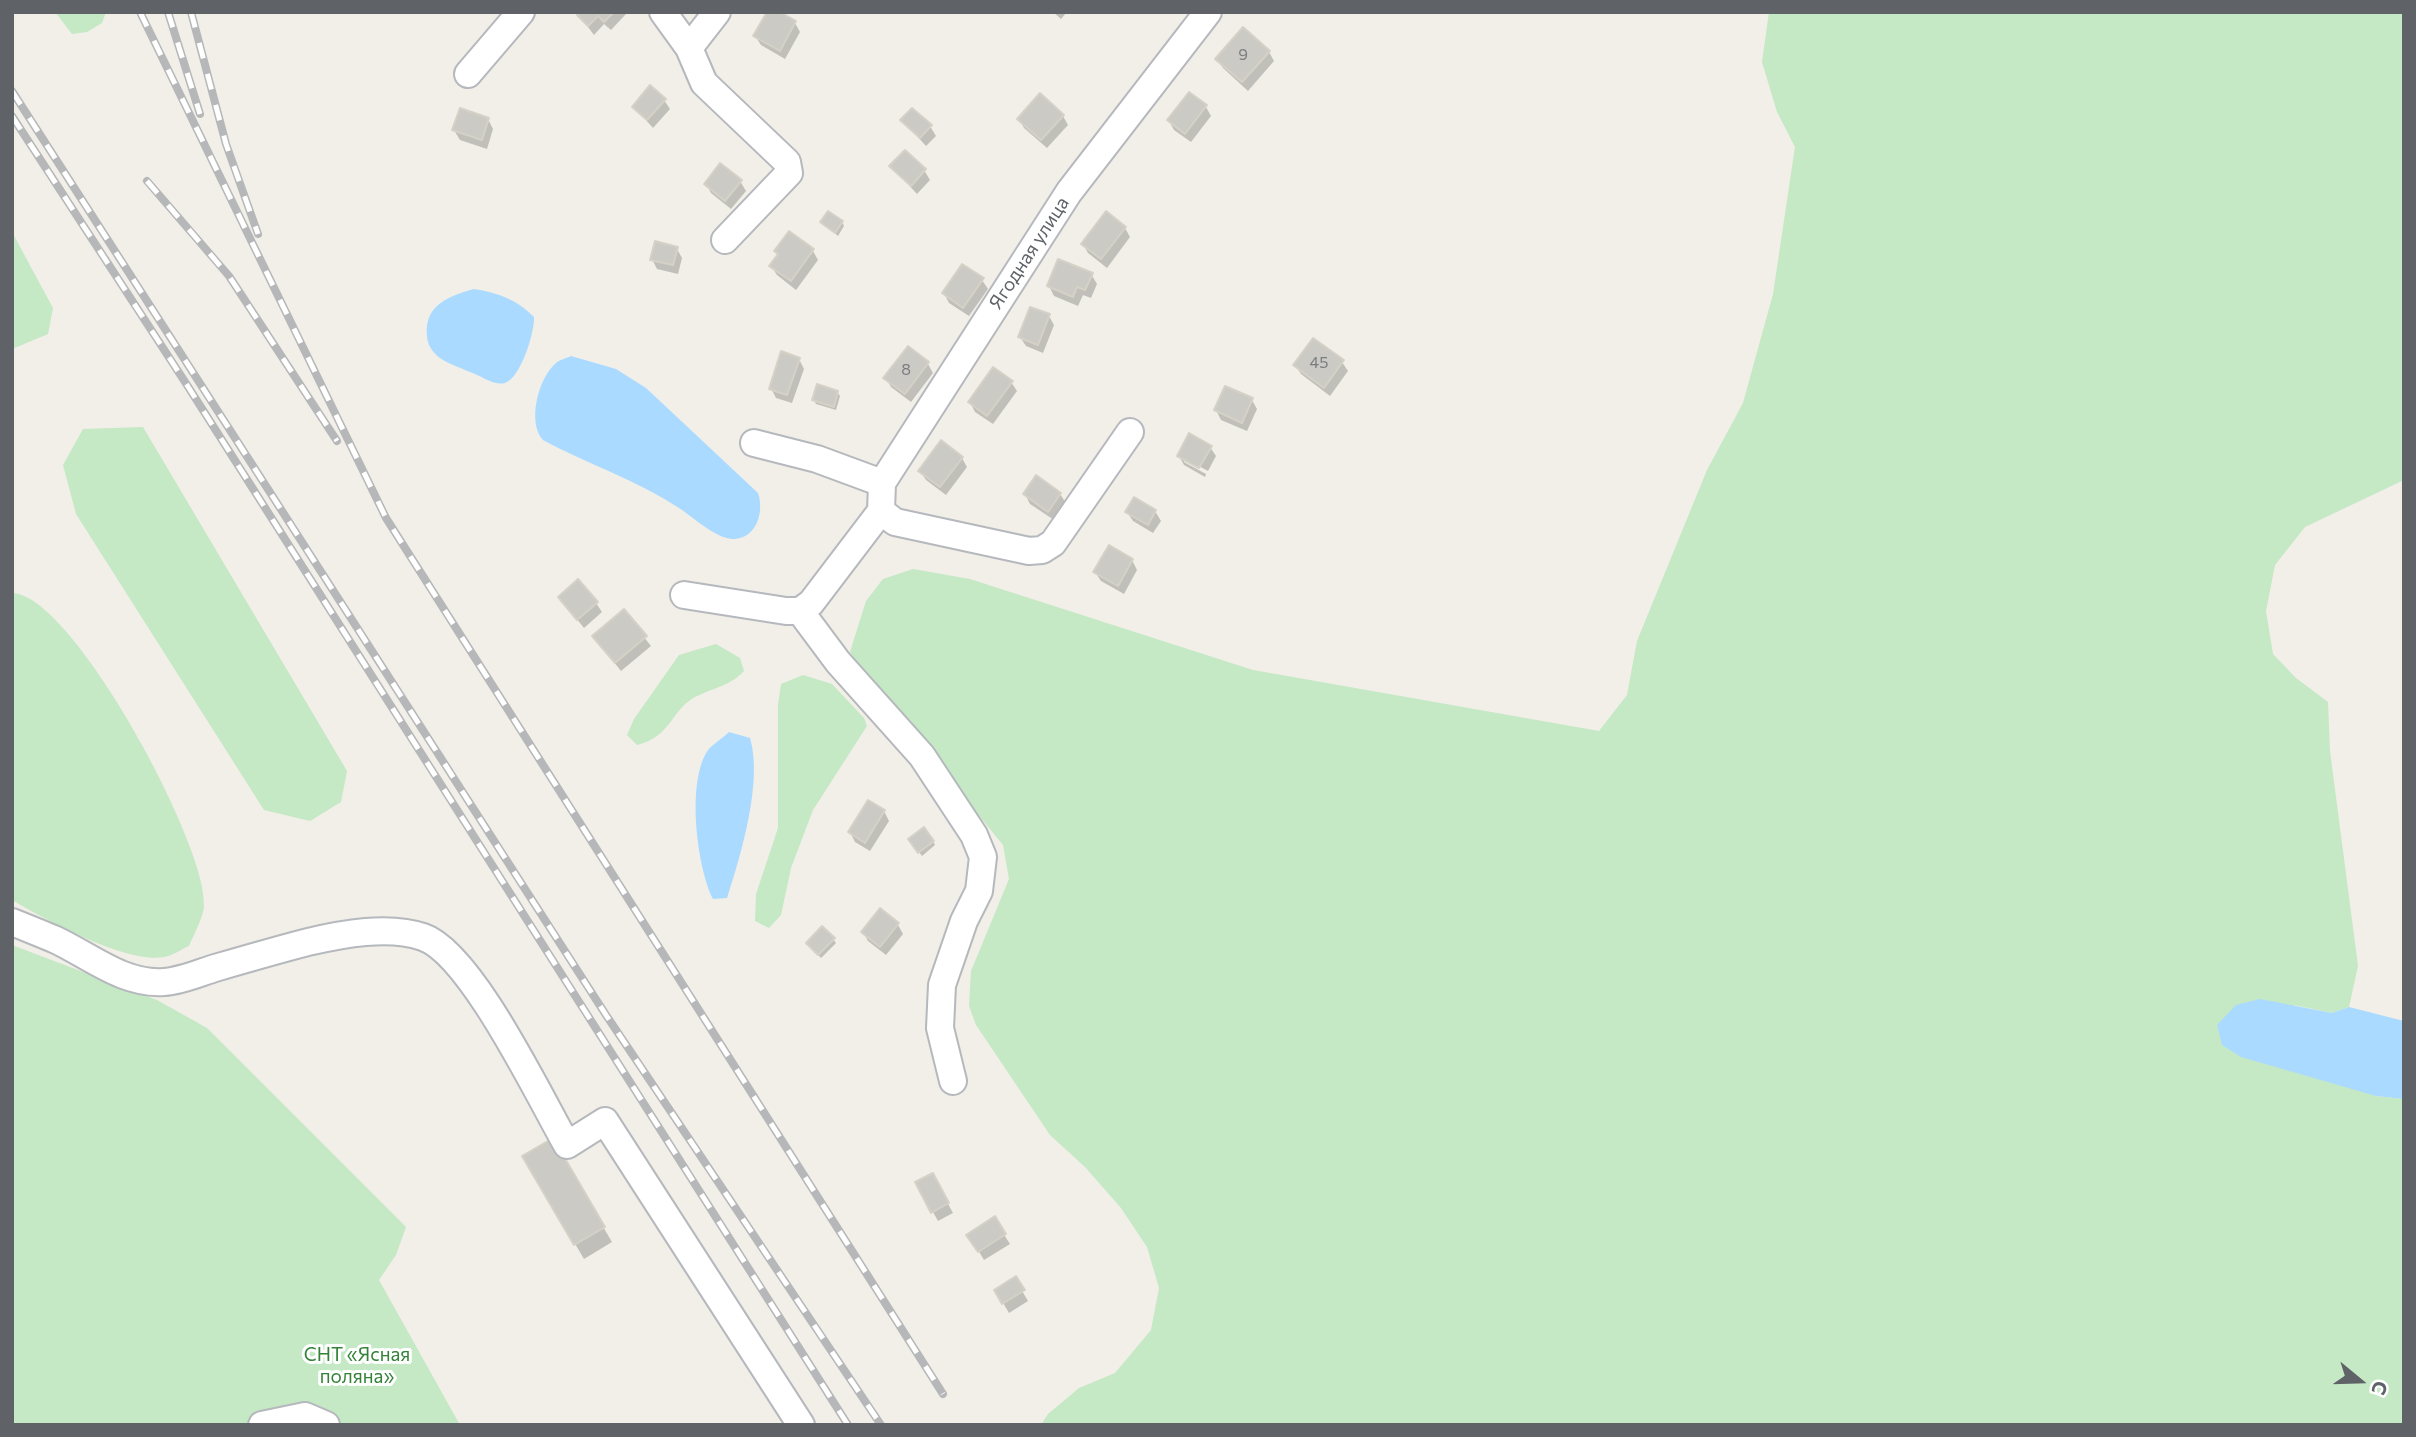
<!DOCTYPE html>
<meta charset="utf-8">
<style>
body{margin:0}
#map{position:relative;width:2416px;height:1437px;overflow:hidden;background:#f1efe8;font-family:Commissioner,sans-serif}
canvas{display:block}
.frame{position:absolute;inset:0;border:14px solid #5f6368;pointer-events:none}
.north{position:absolute;left:2325px;top:1346px;width:70px;height:70px;-webkit-text-stroke:5px #fff;paint-order:stroke;rotate:109deg;font-size:19px;font-weight:700;line-height:28px;text-align:center;color:#5f6368}
.north::after{content:'';display:block;margin:auto;width:24px;height:32px;background:#5f6368;clip-path:polygon(50% 0,100% 100%,50% 72%,0 100%)}
</style>
<div id="map">
<canvas width="2416" height="1437"></canvas>
<div class="frame"></div>
<div class="north">С</div>
</div>
<script>
const ctx = document.querySelector('canvas').getContext('2d');
ctx.lineJoin = 'round';
function fillPath(path, color) { ctx.fillStyle = color; ctx.fill(path, 'evenodd'); }
function trace(path, color, width, dash) { ctx.strokeStyle = color; ctx.lineWidth = width; ctx.lineCap = dash ? 'butt' : 'round'; ctx.setLineDash(dash || []); ctx.stroke(path); }
function drawText(font, color, halo, rows, align = 'center') {
  ctx.font = font + ' Commissioner,sans-serif'; ctx.lineWidth = 6; ctx.setLineDash([]); ctx.textBaseline = 'middle'; ctx.strokeStyle = halo; ctx.fillStyle = color; for (const [text, x, y, turn = 0] of rows) {
    ctx.save(); ctx.translate(x, y); ctx.rotate((+turn || 0) * Math.PI / 180); ctx.textAlign = isNaN(turn) ? turn : align; if (halo) ctx.strokeText(text, 0, 0); ctx.fillText(text, 0, 0); ctx.restore();
  }
}
fillPath(new Path2D(`
 M55,12H106L102,23L87,32L72,34Z
 M1769,12H2404V480L2305,527L2275,565L2266,611L2273,654L2296,678L2328,702L2330,751L2358,966L2349,1007L2332,1013L2294,1005L2376,1096L2404,1099V1425H1041L1048,1414L1079,1388L1115,1373L1151,1330L1159,1288L1147,1247L1121,1208L1085,1167L1050,1135L976,1025L969,1006L971,971L1009,879L1003,845L867,679L850,652L866,601L883,579L913,569L970,579L1253,670L1599,731L1627,695L1637,641L1707,470L1743,403L1773,294L1795,147L1777,112L1762,62Z
 M12,232L53,308L48,334L12,349Z
 M143,427L347,771L341,802L310,821L264,810L76,514L63,465L83,429Z
 M12,593C72,593 209,848 204,906C203,918 194,934 189,946C182,949 172,956 164,957C126,964 46,920 12,900Z
 M716,644L740,658L744,671C730,686 713,688 695,697C670,711 672,736 637,745L627,735L634,719L679,655Z
 M803,675L832,684L864,718L867,726L813,810L791,868L781,915L769,928L755,921L756,894L778,828V705L781,684Z
 M12,945L157,1000L207,1028L406,1227L396,1255L379,1280L460,1425H12Z`), '#c5e8c5');
fillPath(new Path2D(`
 M474,289C498,293 516,299 534,317C535,331 521,378 505,383C495,386 483,377 475,374C464,369 450,365 440,358C433,353 427,344 427,336C424,305 449,296 474,289Z
 M571,356L616,369L646,388L758,493C764,510 758,537 735,539C717,540 693,517 679,508C637,480 587,464 543,440C527,423 538,378 556,363C559,360 567,358 571,356Z
 M729,732L750,738C763,781 741,855 727,898L713,899C697,867 686,782 708,750C713,744 723,738 729,732Z
 M2260,999L2332,1013L2349,1007L2404,1021V1099L2376,1096L2241,1057L2222,1045L2217,1025L2236,1005Z`), '#aadaff');
fillPath(new Path2D(`
 M582,12H624L626,14L611,30L604,24L594,35L579,15Z
 M1053,12H1067L1061,19Z
 M795,23L800,32L785,59L761,45L755,36Z
 M1269,52L1274,61L1248,91L1223,68L1217,59Z
 M664,100L670,109L653,128L634,107Z
 M1206,107L1211,116L1191,142L1174,130L1169,121Z
 M1063,116L1068,125L1047,148L1024,128L1019,119Z
 M488,119L493,129L487,149L460,140L454,130Z
 M903,121L930,126L936,136L926,146Z
 M892,167L924,170L930,180L917,194Z
 M740,181L746,191L731,209L711,193L706,184Z
 M822,222H842L844,226L838,236Z
 M1125,228L1130,237L1107,268L1088,253L1083,244Z
 M677,249L682,258L678,274L657,269L652,259Z
 M813,251L818,260L796,290L777,275L771,266L779,255Z
 M1091,274L1097,284L1091,298L1083,295L1078,306L1054,296L1049,286Z
 M982,280L988,289L969,316L949,303L944,293Z
 M1049,316L1054,325L1043,353L1026,346L1020,337Z
 M908,348L928,364L933,373L911,402L891,387L886,378Z
 M799,359L804,369L792,403L776,398L771,388Z
 M1342,362L1348,371L1330,396L1301,374L1295,365Z
 M1011,382L1017,391L993,424L975,412L970,402Z
 M837,392L840,396L836,410L816,404L814,400Z
 M1252,400L1257,409L1247,431L1221,420L1216,410Z
 M1210,447L1216,456L1208,471L1184,458V462L1206,474L1205,477L1184,465L1179,456Z
 M962,458L967,467L946,495L926,480L920,471Z
 M1025,494H1060L1066,503L1054,520L1030,504Z
 M1155,511L1161,521L1153,533L1133,521L1127,512Z
 M1132,560L1137,570L1124,594L1101,581L1095,572Z
 M560,598L596,603L602,612L584,628Z
 M624,612L651,646L621,671L594,637Z
 M884,811L889,821L870,851L855,842L850,832Z
 M933,841L935,845L922,856L913,844Z
 M880,910L898,925L903,934L886,955L868,941L863,932Z
 M833,939L836,943L821,958L808,944Z
 M552,1140L612,1242L584,1259L524,1157Z
 M936,1182L953,1213L938,1221L917,1183Z
 M994,1219L1010,1244L984,1260L969,1235Z
 M1015,1279L1028,1301L1009,1313L996,1291Z`), '#0003');
const building = new Path2D(`
 M580,12H614L604,22L598,16L588,26L577,15Z
 M767,12H780L796,21L780,51L753,36Z
 M1243,27L1270,51L1242,82L1215,59Z
 M650,85L666,99L647,120L632,107Z
 M1189,92L1207,105L1185,134L1167,120Z
 M1040,93L1064,115L1041,140L1017,119Z
 M460,108L489,118L482,140L452,130Z
 M912,108L932,125L920,138L900,120Z
 M905,150L926,169L911,186L889,166Z
 M720,163L742,180L725,201L704,184Z
 M828,211L843,221L835,233L820,222Z
 M1106,211L1126,227L1101,259L1081,244Z
 M789,231L814,249L791,281L769,266L778,254L774,251Z
 M655,241L678,247L673,265L650,260Z
 M1058,259L1093,273L1085,290L1077,287L1073,297L1047,286Z
 M962,264L984,278L963,308L942,293Z
 M1030,307L1050,314L1038,345L1018,337Z
 M1313,338L1344,360L1324,388L1293,365Z
 M908,346L929,362L905,394L883,378Z
 M781,351L800,358L787,395L769,389Z
 M993,367L1013,381L987,416L968,402Z
 M817,384L838,391L834,407L812,400Z
 M1225,386L1253,398L1242,423L1214,410Z
 M1189,433L1212,446L1199,468L1177,456Z
 M941,440L963,457L940,487L918,471Z
 M1036,475L1061,493L1048,512L1023,494Z
 M1134,497L1156,510L1148,525L1125,512Z
 M1109,545L1133,559L1118,586L1093,572Z
 M578,579L598,602L577,620L558,597Z
 M624,609L647,636L615,663L592,636Z
 M868,800L885,810L865,843L848,832Z
 M924,827L934,841L918,853L908,839Z
 M880,908L899,923L880,947L861,932Z
 M822,926L835,938L818,955L806,943Z
 M553,1138L605,1227L574,1245L522,1156Z
 M933,1173L949,1203L931,1213L915,1182Z
 M995,1216L1006,1234L978,1252L966,1235Z
 M1016,1276L1025,1290L1002,1304L994,1290Z`);
fillPath(building, '#cccac5');
trace(building, '#d6d1c6', 2);
const minor = new Path2D(`
 M663,12L689,48L704,83L787,162L789,173L725,240
 M689,48L717,12
 M468,74L521,12
 M754,443L817,459L882,483
 M881,511L882,483L1069,192L1208,12
 M881,511L895,522L1029,551L1042,550L1053,543L1130,432
 M684,595L786,611H800L811,603L881,511
 M800,611L838,662L922,756L974,835L983,857L979,891L964,921L942,985L940,1028L953,1081
 M12,922C27,928 42,934 56,940C90,956 124,985 164,982C181,981 199,973 215,968C246,959 277,950 308,942C342,934 389,925 423,937C471,953 540,1098 567,1145L605,1121L801,1425
 M262,1425L305,1416L326,1425`);
trace(minor, '#b5b8bc', 30);
trace(minor, '#fff', 26);
const rail = new Path2D(`
 M140,12L386,518L943,1394
 M168,12L200,114
 M191,12L226,144L258,234
 M12,91L606,1015L881,1425
 M12,116L187,385L848,1425
 M147,181L229,276L337,441`);
trace(rail, '#b6b7b8', 8);
trace(rail, '#fff', 5, [16]);
drawText('16px', '#7a7d7f', null, [
 ["9",1243,55],
 ["45",1319,363],
 ["8",906,370]
]);
drawText('19px', '#5f6368', '#fff', [
 ["Ягодная улица",1029,253,-57]
]);
drawText('19px', '#348238', '#fff', [
 ["СНТ «Ясная",357,1355],
 ["поляна»",357,1377]
]);
</script>
